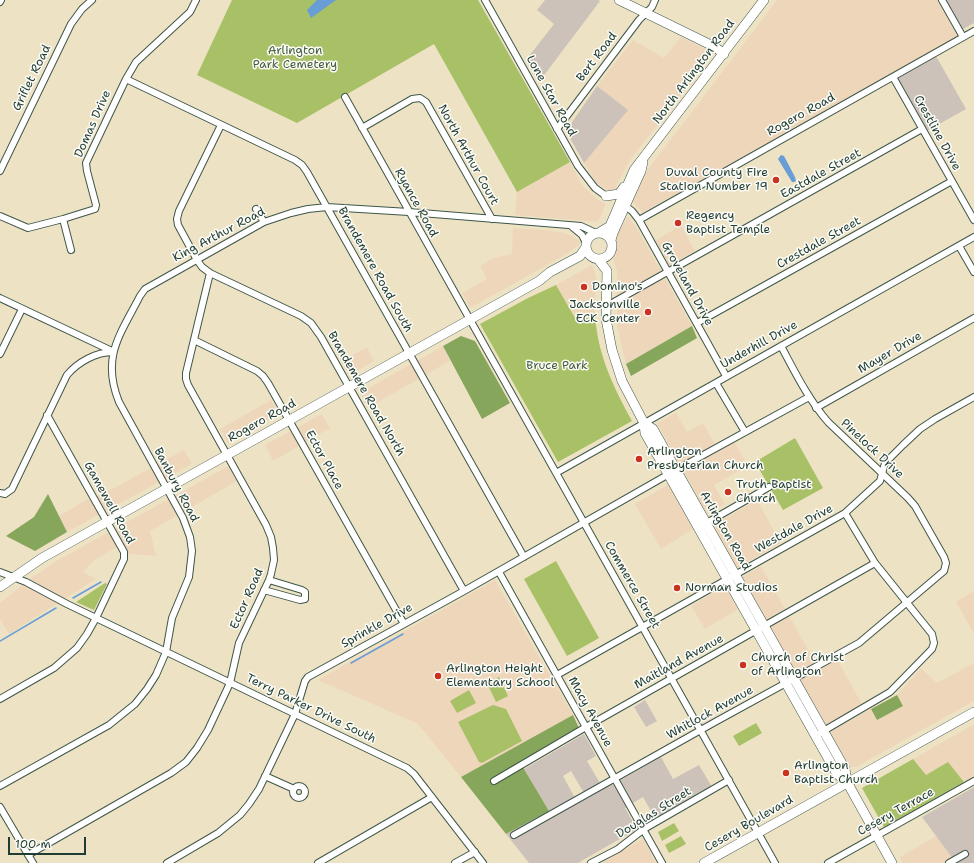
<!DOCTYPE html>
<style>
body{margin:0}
#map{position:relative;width:974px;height:863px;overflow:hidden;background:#ede3c4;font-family:"Shantell Sans",sans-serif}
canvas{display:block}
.scale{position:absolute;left:8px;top:837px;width:78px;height:18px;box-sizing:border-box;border:2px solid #1f3d34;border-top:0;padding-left:5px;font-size:12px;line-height:14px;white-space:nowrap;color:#1f3d34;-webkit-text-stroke:3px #fdfcf7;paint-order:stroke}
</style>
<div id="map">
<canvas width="974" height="863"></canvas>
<div class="scale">100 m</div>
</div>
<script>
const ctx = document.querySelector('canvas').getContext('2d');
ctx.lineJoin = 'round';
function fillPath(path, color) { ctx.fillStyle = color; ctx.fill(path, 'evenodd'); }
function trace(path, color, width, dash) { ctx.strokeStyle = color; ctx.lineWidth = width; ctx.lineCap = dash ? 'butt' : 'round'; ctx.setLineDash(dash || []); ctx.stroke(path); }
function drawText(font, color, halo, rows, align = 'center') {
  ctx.font = font + ' "Shantell Sans",sans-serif'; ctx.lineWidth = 3; ctx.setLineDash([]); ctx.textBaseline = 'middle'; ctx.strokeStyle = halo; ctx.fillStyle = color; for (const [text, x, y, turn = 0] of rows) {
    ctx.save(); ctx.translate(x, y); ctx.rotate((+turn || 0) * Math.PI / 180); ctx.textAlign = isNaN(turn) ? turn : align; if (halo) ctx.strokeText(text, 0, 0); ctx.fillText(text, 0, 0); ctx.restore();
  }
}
fillPath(new Path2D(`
 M777,0H937L958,36L671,197L642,212L632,201L643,176Z
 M681,37L707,50L708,61L630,160L613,192H610L596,182L584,163L627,110L597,86L633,40L664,58Z
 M570,162L581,183L586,189L597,199L606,204L598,222L515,215L517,192Z
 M628,216L636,227L692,326L626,364L617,325V271L614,261L608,250Z
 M681,225L695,251L669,265L655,241Z
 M513,228L545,230L565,233L576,238L581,243L568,253L542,268L470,308L462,293L487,279L480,266L493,258L512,254Z
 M592,265L596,276L595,313L578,323L556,285Z
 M443,346L450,361L368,408L360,393Z
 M367,347L374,361L349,375L342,361Z
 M271,400L279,414L228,443L220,429Z
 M676,413L687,432L703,423L716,446L732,437L748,466L714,485L725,504L707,514L657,423Z
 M322,414L330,428L273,461L265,445Z
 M184,450L192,464L67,532L59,516L88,499L101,495Z
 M229,466L237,481L150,531L156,556L129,554L117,547L94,560L83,572L96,579L9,634L0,619V603L31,578L58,560Z
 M669,484L693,529L661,549L635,504Z
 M757,500L781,543L737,568L713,525Z
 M761,566L819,669L837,659L863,706L826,726L742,577Z
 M495,580L573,715L461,777L418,724L318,680Z
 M725,586L738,609L705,629L691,606Z
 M974,591V634L956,602Z
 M974,663V701L856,767H849L829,733L871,709L877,720L903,706L897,695L921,668L937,683Z
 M974,724V777L964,782L948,763L926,775L913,759Z
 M936,836L956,863H903L900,857Z
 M643,839L656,863H602Z`), '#eed6bb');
fillPath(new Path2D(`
 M545,0H598L600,1L539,82L526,60L554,24L537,10Z
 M946,0H974V23L963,29Z
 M936,56L966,109L927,131L897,78Z
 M597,86L628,110L584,163L566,131Z
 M645,700L657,721L646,727L634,707Z
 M584,734L596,756L587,761L600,783L608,778L612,785L661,757L673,779L699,765L712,787L656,820L643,797L625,808L637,829L578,863H529L506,834L549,811L524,769ZM571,771L584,793L575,798L563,776Z
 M974,787V863H956L922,817Z`), '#ccc2b9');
fillPath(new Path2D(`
 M232,0H478L570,162L517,192L434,44L297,123L197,75Z
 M556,285L578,323L595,313C597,354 613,386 632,421L558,462L480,324L528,298Z
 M795,438L823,488L783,510L755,462Z
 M556,561L599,638L567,656L524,579Z
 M105,583L107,584L94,610L76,602Z
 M499,677L508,696L496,702L487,683Z
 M469,690L476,703L457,713L450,701Z
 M493,705L506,709L522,741L482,763L479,762L458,722Z
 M756,723L762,733L739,746L733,736Z
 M913,759L926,775L948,762L964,782L884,827L862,788Z
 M674,823L679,831L662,841L658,832Z
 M681,836L686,844L669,853L665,845Z`), '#a8c066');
fillPath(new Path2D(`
 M692,326L697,338L631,376L626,364Z
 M461,336L475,341L510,403L482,419L443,346Z
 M48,494L67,532L35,551L6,536L34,517Z
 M897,695L903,706L877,720L871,709Z
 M573,715L579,728L522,762L524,769L549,811L506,834L461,777Z`), '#86a65b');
fillPath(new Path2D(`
 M317,0H336L311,18L307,10Z
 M781,155L784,156L795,177L796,181L794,182H792L778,159Z`), '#689dd5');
trace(new Path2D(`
 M73,598L101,582
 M0,641L56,608
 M351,663L403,634`), '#689dd5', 1.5);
const street = new Path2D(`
 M485,0L578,166L595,188L606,196
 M942,0L963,37
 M0,2L1,0
 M893,77L974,220
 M126,79L295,160L302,165L307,172L524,557
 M345,97L775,863
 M221,125L179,211L177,219L178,225L197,260L202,267L210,273L301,316L311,323L321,337L464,591
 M362,128L412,99L420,98L426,102L492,219
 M557,129L639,20L652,7L655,0
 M0,171L71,24L82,9L92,0
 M625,206L632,211L639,220L726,376
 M256,209L264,222
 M0,216L28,228L63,219L95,209L96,205L87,171L86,163L126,79L136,62L190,12L196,0
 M63,219L71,250
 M639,220L974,31
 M571,226L582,235L586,243
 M959,246L974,272
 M0,298L112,351
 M605,307L922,129
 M697,323L952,181
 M194,340L257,371L263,376L268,383L404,624
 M0,354L22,309
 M716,383L745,432
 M816,408L974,318
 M556,473L974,237
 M0,493L5,494L12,489L67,375C78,362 96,352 113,352
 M703,525L769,487
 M0,572L26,582L67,604L407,768L414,774L483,863
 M499,572L662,863
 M264,590L300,600L305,599V592L302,590L269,580
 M557,675L845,513L880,481L885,463L903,445L920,429L935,419L974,397
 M0,699L54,668L77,648L87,634L96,618L124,559V552L47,415
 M820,733L890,692L932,649L934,643L932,634L875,563L845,513
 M265,776L294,789
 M494,781L586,727L875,563
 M293 792a6 6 0 1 1 12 0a6 6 0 1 1-12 0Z
 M0,786L109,725L135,704L147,689L156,675L166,652L172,618L189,577L192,551L190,537L183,518L119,402C101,357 120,335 140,296L145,289L264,222L291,213L308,209L327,207L409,212L581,226L596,233
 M0,807L33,863
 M514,835L715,722L859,643L944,571L946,563L944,557L915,506L908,498L828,422C808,399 795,372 781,346
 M28,855L171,773L186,762L197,748L208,730L230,683L239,643L269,580L271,574L274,560L273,548L271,537L266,525L188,385L186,379V373L210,273
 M167,863L218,833L240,815L249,804L259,789L295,714L305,681L308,677L464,591L676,470L809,397
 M318,863L432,797
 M455,863L475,852
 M591,863L618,849L644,829L729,780
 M828,863L974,781
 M949,863L965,854`);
const secondary = new Path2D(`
 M619,0L715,47L724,54
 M606,196L619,194L624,187
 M600,232L610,226L634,170L764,0
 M586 246a13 13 0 1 1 26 0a13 13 0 1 1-26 0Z
 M611,240L613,233L641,171L643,162
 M598,259L607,271L606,319L612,350L622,381L644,423L645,433L837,774L847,782L892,863
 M644,423L653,429L845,769L847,782
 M0,587L42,558L539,281L550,272L580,256L586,247
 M704,863L974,712`);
trace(street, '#3e564a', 8);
trace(secondary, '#3e564a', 10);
trace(street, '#fff', 6);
trace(secondary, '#fff', 9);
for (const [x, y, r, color] of [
 [776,180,4,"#c8321e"],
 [678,223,4,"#c8321e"],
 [584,287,4,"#c8321e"],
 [648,312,4,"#c8321e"],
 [639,459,4,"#c8321e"],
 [728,492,4,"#c8321e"],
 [677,588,4,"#c8321e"],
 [743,665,4,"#c8321e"],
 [438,676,4,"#c8321e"],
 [786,773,4,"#c8321e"]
]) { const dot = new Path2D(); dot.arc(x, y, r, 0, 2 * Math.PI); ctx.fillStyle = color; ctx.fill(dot); trace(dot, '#fdfcf7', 1.5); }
drawText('12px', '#415e40', '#fdfcf7', [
 ["Arlington",295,51],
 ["Park Cemetery",295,65],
 ["Bruce Park",557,366]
]);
drawText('12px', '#1f3d34', '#fdfcf7', [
 ["Bert Road",597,57,-53],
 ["North Arlington Road",694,72,-53],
 ["Griflet Road",32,78,-64],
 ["Lone Star Road",551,96,61],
 ["Rogero Road",801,115,-29],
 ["Domas Drive",93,124,-66],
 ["Crestline Drive",937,133,61],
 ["North Arthur Court",468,155,61],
 ["Eastdale Street",821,174,-29],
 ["Ryance Road",416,203,61],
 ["King Arthur Road",219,235,-28],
 ["Crestdale Street",819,243,-29],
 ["Brandemere Road South",375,270,61],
 ["Groveland Drive",687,284,61],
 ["Underhill Drive",759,345,-29],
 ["Mayer Drive",890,353,-30],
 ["Brandemere Road North",366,394,60],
 ["Rogero Road",262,421,-29],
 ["Pinelock Drive",872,449,43],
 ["Ector Place",324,460,61],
 ["Banbury Road",176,485,62],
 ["Gamewell Road",109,503,61],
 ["Westdale Drive",794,529,-29],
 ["Arlington Road",725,531,60],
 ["Commerce Street",632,585,60],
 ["Ector Road",247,599,-66],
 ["Sprinkle Drive",377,626,-29],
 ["Maitland Avenue",679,662,-29],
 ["Terry Parker Drive South",311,709,26],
 ["Macy Avenue",590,712,61],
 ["Whitlock Avenue",710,713,-29],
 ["Cesery Terrace",896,812,-29],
 ["Douglas Street",654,813,-32],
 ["Cesery Boulevard",749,824,-30]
]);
drawText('12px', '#1f3d34', '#fdfcf7', [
 ["Duval County Fire",768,173,"right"],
 ["Station Number 19",768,187,"right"],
 ["Regency",686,216],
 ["Baptist Temple",686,230],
 ["Domino's",592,287],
 ["Jacksonville",640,305,"right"],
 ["ECK Center",640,319,"right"],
 ["Arlington",647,452],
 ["Presbyterian Church",647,466],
 ["Truth Baptist",736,485],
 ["Church",736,499],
 ["Norman Studios",685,588],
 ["Church of Christ",751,658],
 ["of Arlington",751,672],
 ["Arlington Height",446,669],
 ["Elementary School",446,683],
 ["Arlington",794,766],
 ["Baptist Church",794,780]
], 'left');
</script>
